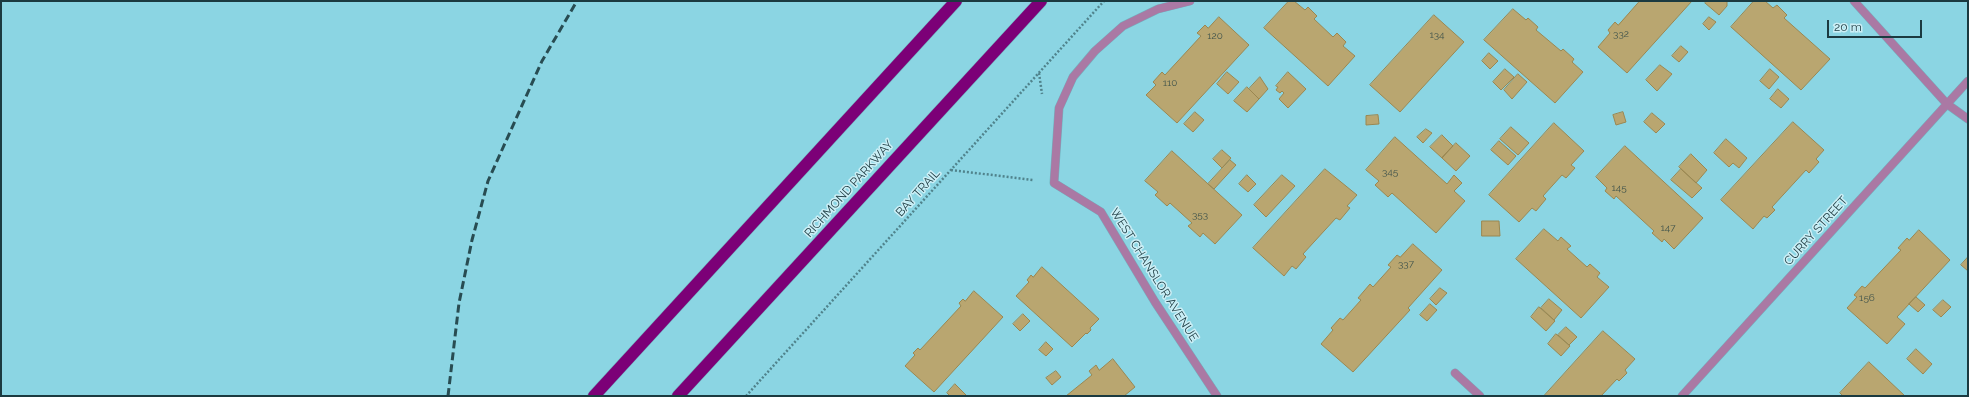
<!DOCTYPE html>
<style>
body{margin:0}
#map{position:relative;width:1969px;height:397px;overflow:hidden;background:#8bd5e3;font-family:Raleway,sans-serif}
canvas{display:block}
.frame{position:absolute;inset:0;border:2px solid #1b3a40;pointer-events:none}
.scale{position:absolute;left:1827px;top:20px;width:95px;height:18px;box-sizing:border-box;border:2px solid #1b3a40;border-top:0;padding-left:5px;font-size:12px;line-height:14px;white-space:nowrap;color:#1b3a40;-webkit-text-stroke:3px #cceff6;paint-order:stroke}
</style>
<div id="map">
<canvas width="1969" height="397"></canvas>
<div class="frame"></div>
<div class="scale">20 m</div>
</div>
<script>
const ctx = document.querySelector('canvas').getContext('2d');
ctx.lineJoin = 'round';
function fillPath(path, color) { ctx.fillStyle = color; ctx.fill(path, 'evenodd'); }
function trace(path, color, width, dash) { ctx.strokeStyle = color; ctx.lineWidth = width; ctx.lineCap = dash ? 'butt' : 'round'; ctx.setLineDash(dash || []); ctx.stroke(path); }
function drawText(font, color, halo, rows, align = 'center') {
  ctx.font = font + ' Raleway,sans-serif'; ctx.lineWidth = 3; ctx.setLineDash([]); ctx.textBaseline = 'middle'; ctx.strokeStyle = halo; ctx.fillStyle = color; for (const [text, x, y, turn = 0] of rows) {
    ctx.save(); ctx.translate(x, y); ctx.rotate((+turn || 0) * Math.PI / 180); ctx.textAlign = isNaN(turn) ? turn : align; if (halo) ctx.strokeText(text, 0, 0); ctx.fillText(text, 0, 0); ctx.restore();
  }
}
const building = new Path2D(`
 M1289,1H1294L1305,10L1308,7L1317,16L1314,19L1333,37L1337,33L1346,42L1343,46L1355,56L1328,86L1264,28Z
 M1640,1H1692L1627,73L1598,47L1610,33L1608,30L1615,22L1618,25Z
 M1707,1H1727V6L1719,15L1705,3Z
 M1754,1H1765L1773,8L1777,5L1787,15L1784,18L1830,59L1801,90L1731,27Z
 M1513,9L1526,20L1528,18L1538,27L1536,30L1561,51L1563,49L1574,59L1572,62L1583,72L1555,103L1484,40Z
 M1434,15L1464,42L1400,112L1370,85Z
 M1219,17L1249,45L1177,123L1146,95L1156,85L1153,82L1162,72L1165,75L1201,36L1197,33L1205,25L1208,28Z
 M1709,17L1716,22L1709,30L1703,24Z
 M1681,46L1688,52L1679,62L1672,56Z
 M1489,53L1498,61L1490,69L1482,61Z
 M1660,65L1672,74L1657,91L1646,80Z
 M1505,69L1514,77L1501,90L1493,82Z
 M1770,69L1779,77L1769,89L1760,81Z
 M1227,72L1239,82L1228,94L1217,84Z
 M1288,72L1306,89L1288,108L1279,99L1284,93L1282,91L1280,93L1276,90L1278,87L1276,86Z
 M1518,74L1527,82L1512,99L1504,90Z
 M1260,77L1268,89L1259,99L1249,89Z
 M1247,87L1259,99L1247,112L1234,101Z
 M1778,89L1789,99L1781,108L1770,99Z
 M1195,112L1204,120L1193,132L1184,124Z
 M1623,112L1626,122L1616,125L1613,115Z
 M1652,113L1665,124L1656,133L1644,122Z
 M1378,115L1379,124L1366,125V116Z
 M1793,122L1824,150L1816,159L1819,162L1809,173L1806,170L1772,207L1775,210L1767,218L1764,216L1753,229L1721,200Z
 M1554,123L1584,151L1571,165L1575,168L1566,178L1562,175L1543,196L1546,199L1536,211L1532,208L1519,222L1489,195Z
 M1511,127L1529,143L1518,155L1500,139Z
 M1426,129L1432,133L1423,143L1417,137Z
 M1442,135L1453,146L1442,158L1430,147Z
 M1395,137L1447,184L1454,175L1462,183L1454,191L1465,201L1436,233L1392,193L1388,197L1375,185L1379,181L1366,170Z
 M1726,139L1747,158L1739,168L1733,163L1729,167L1714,153Z
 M1499,141L1516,156L1508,165L1491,150Z
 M1456,143L1470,156L1456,171L1442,158Z
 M1625,146L1703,218L1674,249L1664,239L1662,242L1652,233L1654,231L1616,196L1614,199L1605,191L1607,188L1596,177Z
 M1222,150L1231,158L1222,168L1213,159Z
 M1172,151L1242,215L1215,244L1203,233L1200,237L1188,226L1192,223L1170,203L1167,206L1155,195L1158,192L1145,181Z
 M1691,154L1707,170L1696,183L1679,167Z
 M1230,160L1236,165L1214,189L1208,184Z
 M1325,169L1357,195L1347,206L1350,208L1340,220L1336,218L1303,254L1306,257L1296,269L1292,266L1284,276L1253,248Z
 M1681,169L1702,188L1692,198L1671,180Z
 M1247,175L1256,184L1248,192L1239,184Z
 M1282,175L1295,186L1266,217L1254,205Z
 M1482,221H1499L1500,236H1482Z
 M1544,229L1558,241L1561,237L1571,246L1567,249L1587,267L1590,264L1600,273L1597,277L1609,287L1581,318L1516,259Z
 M1919,230L1950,260L1897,317L1905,324L1887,344L1847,308L1857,297L1854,295L1862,286L1865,288L1901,250L1898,248L1907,238L1909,240Z
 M1413,244L1442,270L1408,308L1410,310L1353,372L1321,344L1333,330L1331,328L1340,318L1343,320L1361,300L1358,298L1370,284L1373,287L1391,267L1388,265L1397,255L1400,257Z
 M1968,257V271L1961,265Z
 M1042,267L1099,319L1090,328L1091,330L1087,334L1086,333L1072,347L1016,296L1029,282L1027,280L1031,275L1033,277Z
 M1440,288L1447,293L1436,305L1430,299Z
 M974,291L1003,317L934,392L905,366L915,355L913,353L918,348L920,350L961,306L959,303L963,299L965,301Z
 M1916,297L1925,305L1918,312L1909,304Z
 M1549,299L1562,310L1554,320L1541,308Z
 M1943,300L1951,307L1941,317L1933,310Z
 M1430,304L1437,310L1427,321L1420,315Z
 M1539,307L1555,321L1546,331L1531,317Z
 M1023,314L1030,321L1020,331L1013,324Z
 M1566,327L1577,337L1569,345L1558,335Z
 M1603,331L1635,359L1625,370L1627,373L1619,381L1617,379L1601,396H1544Z
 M1556,334L1570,346L1561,356L1548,344Z
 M1046,342L1053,349L1046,356L1039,350Z
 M1916,349L1932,364L1923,374L1907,359Z
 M1113,359L1135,387L1124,396H1066L1092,375L1089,371L1096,365L1099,370Z
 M1869,362L1905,396H1843L1840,393Z
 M1056,371L1061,377L1052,385L1046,378Z
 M955,384L966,395L965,396H950L947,393Z`);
fillPath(building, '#b9a670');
trace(building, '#9a8751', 1);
const lane = new Path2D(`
 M1455,373L1480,396`);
const street = new Path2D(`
 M1190,1L1158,9L1123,26L1095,51L1073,77L1059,108L1054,183L1101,212L1155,302L1217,396
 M1854,1L1947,104L1968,119
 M1682,396L1968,81`);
const highway = new Path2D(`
 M594,396L956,1
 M678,396L1041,1`);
trace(lane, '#72b3bf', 9);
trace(street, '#72b3bf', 9);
trace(highway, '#72b3bf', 13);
trace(new Path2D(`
 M1039,73L1042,94
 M951,170L1033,180
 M746,396L1104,1`), '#50838c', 2.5, [2, 2]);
trace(lane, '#aa79a4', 8);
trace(street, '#aa79a4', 8);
trace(highway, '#7c0077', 12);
trace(new Path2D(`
 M448,396L459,303L472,240L488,181L542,61L577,1`), '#284c52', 3, [8, 4]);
drawText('10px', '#42554c', null, [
 ["332",1621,34],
 ["134",1437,35],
 ["120",1215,36],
 ["110",1170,83],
 ["345",1390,172],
 ["145",1619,188],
 ["353",1200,215],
 ["147",1668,228],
 ["337",1406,264],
 ["156",1867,298]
]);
drawText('12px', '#1b3a40', '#cceff6', [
 ["RICHMOND PARKWAY",849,189,-48],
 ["BAY TRAIL",918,193,-48],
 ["CURRY STREET",1816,231,-48],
 ["WEST CHANSLOR AVENUE",1154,275,58]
]);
</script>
